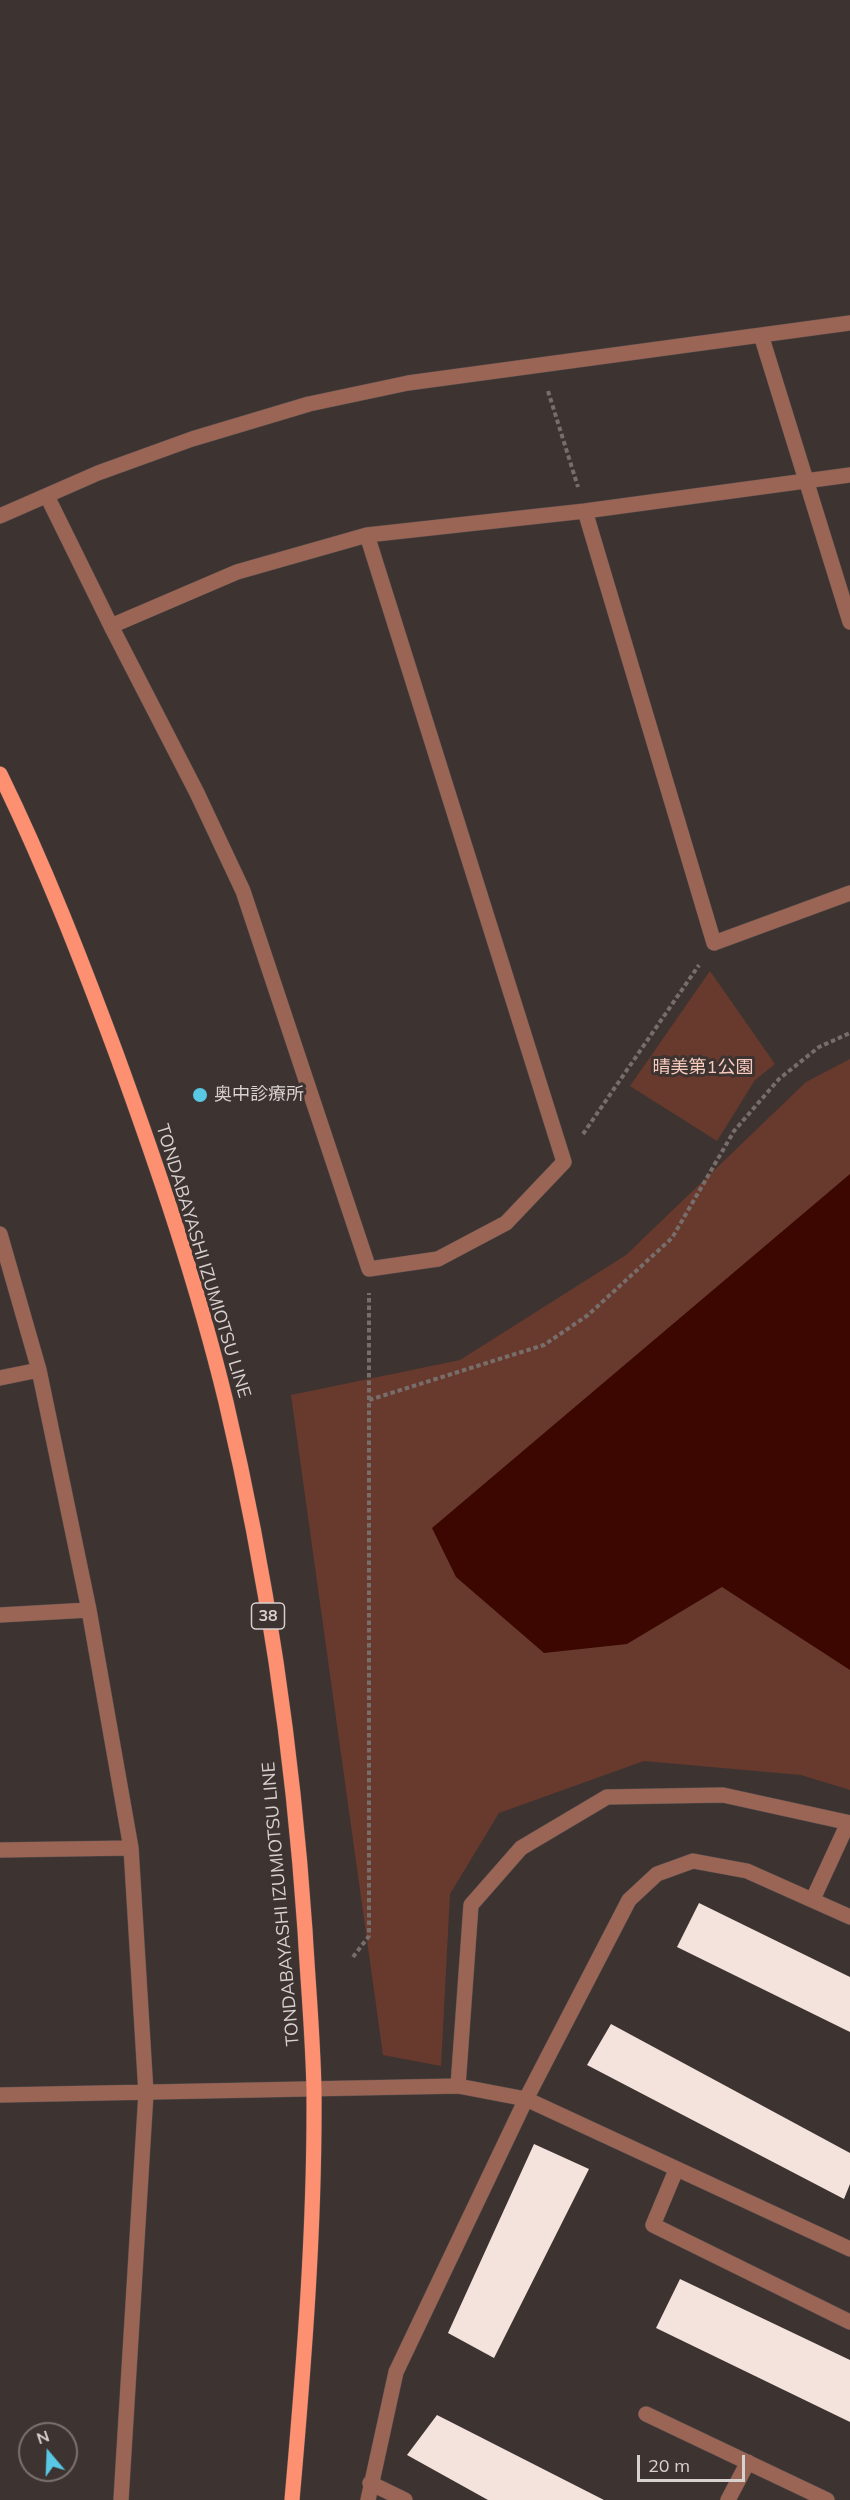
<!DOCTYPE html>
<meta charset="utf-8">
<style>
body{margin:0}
#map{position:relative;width:850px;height:2500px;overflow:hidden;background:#3d3331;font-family:Mulish,sans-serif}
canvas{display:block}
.north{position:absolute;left:18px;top:2422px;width:60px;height:60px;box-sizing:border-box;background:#3d3331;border:2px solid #7b7270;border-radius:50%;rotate:341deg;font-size:16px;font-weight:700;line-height:24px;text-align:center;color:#d7d1cf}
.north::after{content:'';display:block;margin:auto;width:21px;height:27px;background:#58c8e4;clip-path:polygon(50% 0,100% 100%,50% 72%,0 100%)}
.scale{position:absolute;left:637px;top:2455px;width:108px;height:27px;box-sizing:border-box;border:3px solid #d7d1cf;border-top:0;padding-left:8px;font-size:18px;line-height:21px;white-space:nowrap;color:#d7d1cf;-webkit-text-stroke:4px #3d3331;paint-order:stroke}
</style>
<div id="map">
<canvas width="850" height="2500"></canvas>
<div class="north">N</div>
<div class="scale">20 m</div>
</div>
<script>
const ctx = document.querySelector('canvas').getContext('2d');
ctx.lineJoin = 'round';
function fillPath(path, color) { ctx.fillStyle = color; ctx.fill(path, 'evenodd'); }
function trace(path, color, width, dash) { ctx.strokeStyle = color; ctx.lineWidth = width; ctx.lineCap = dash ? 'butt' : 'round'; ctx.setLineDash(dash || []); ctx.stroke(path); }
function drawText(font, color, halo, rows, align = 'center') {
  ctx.font = font + ' Mulish,"Noto Sans JP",sans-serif'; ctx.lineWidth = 6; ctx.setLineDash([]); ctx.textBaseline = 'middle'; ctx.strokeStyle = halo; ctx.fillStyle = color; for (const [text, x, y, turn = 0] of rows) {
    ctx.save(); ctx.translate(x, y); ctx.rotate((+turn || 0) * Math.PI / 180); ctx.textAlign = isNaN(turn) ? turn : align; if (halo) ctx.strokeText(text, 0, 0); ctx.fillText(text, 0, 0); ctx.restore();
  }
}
fillPath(new Path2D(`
 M710,971L775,1064L755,1080L717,1141L630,1086Z
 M850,1059V1790L801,1775L644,1761L499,1813L450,1894L441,2066L383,2055L291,1395L460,1360L626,1255L806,1082Z`), '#683a2d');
fillPath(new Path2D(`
 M850,1174V1670L722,1587L627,1644L544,1653L456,1577L432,1528Z`), '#3c0700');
fillPath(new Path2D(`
 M699,1903L850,1977V2032L677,1947Z
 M611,2024L850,2153V2184L844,2199L587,2065Z
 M534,2144L589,2169L494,2358L448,2333Z
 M680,2279L850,2360V2422L656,2328Z
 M437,2415L604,2500H488L407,2455Z`), '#f4e2dd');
const minor = new Path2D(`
 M761,335L850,622
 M47,496L111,626L237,572L367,535L585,511L850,475
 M585,511L714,943L850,893
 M0,516L98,473L192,439L309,404L408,383L850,323
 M111,626L197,793L243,891L369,1269L438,1259L506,1223L564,1162L367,535
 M0,1234L39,1370L89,1610L131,1848L146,2093L121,2500
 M0,1378L39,1370
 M0,1615L89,1610
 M0,1850L131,1848
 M813,1899L848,1823
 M458,2086L526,2099L850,2249
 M0,2095L458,2086L471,1905L521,1848L607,1797L723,1795L850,1823
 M676,2170L653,2225L850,2322
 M646,2414L827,2500
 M370,2483L405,2500
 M368,2500L396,2372L526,2099L629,1900L657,1874L693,1861L747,1871L850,1917
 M728,2500L748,2462`);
const major = new Path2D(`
 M0,774C44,864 81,959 116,1053C158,1168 197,1283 226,1402C267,1575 293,1753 305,1930C308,1984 313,2037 314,2091C315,2227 304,2364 292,2500`);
trace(minor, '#594f4d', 16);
trace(major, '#594f4d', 16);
trace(new Path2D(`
 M548,391L578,487
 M583,1134L699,965
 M369,1400L544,1345L588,1315L672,1238L734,1131L779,1079L819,1047L850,1033
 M353,1957L369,1936V1293`), '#776e6c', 4, [4.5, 3]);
trace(minor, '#9b6556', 15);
trace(major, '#fe9072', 15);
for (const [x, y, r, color] of [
 [200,1095,8,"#58c8e4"]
]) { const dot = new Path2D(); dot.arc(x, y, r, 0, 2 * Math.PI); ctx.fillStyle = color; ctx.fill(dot); trace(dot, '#3d3331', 2); }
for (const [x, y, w] of [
 [268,1616,33]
]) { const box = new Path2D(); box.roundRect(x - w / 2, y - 13, w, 26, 4.5); ctx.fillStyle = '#3d3331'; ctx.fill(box); trace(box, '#d7d1cf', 1.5); }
drawText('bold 16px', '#d7d1cf', null, [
 ["38",268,1616]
]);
drawText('18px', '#f8cbbf', '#3d3331', [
 ["晴美第1公園",703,1068]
]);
drawText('18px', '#d7d1cf', '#3d3331', [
 ["奥中診療所",214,1095]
], 'left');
drawText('18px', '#d7d1cf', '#3d3331', [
 ["TONDABAYASHI IZUMIOTSU LINE",203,1261,73],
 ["TONDABAYASHI IZUMIOTSU LINE",281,1904,-95]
]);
</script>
